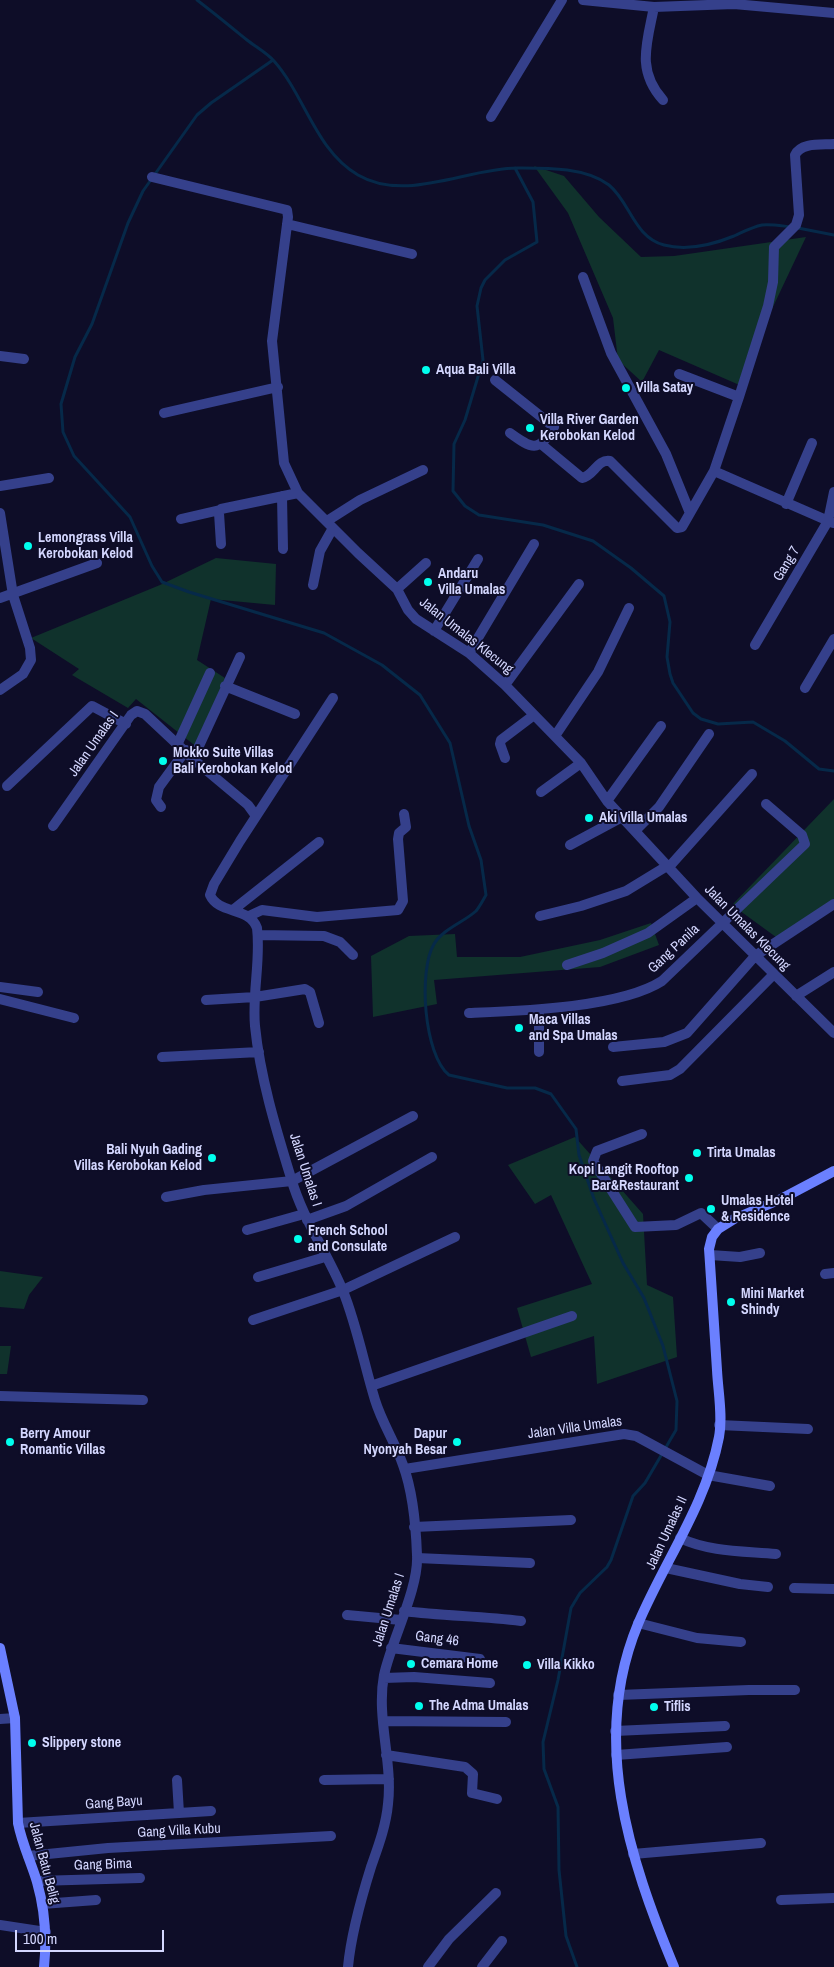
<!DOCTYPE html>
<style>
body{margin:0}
#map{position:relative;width:834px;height:1967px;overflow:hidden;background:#0e0d28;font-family:"Archivo Narrow",sans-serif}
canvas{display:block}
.scale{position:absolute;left:15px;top:1930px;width:149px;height:22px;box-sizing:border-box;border:2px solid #d4d7ff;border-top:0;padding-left:6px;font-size:15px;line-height:18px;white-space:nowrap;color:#d4d7ff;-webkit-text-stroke:4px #0e0d28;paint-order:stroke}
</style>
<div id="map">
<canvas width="834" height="1967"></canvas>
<div class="scale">100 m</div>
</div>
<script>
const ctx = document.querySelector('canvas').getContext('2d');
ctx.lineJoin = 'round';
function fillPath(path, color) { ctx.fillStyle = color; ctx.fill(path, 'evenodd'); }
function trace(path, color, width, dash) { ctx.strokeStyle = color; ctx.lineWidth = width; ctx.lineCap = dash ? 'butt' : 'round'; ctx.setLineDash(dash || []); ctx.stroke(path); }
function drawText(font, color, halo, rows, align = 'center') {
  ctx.font = font + ' "Archivo Narrow",sans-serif'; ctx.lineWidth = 4; ctx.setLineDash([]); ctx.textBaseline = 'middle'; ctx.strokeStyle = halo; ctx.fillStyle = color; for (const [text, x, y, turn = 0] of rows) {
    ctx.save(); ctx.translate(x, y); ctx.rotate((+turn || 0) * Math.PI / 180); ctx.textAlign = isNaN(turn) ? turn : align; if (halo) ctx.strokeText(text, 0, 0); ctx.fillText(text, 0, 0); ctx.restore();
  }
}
fillPath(new Path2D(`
 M534,166L564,176L599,217L641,257L674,256L806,237L763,328L744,387L659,350L642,382L618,360L613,318L568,213Z
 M216,558L276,564L275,605L211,599L197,660L225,678L198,748L136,699L128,708L72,675L79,669L31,638L160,585Z
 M834,799V900L780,940L732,905Z
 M651,923L659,945L600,967L434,980L437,1004L373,1017L371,956L409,936L455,934L457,957H520L600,940Z
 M575,1137L643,1214L647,1285L673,1297L677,1357L597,1384L594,1336L531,1357L517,1308L592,1284L551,1195L535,1204L508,1165Z
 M0,1271L43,1277L29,1295L24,1309L0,1307Z
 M0,1346H11L7,1374H0Z`), '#10322c');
trace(new Path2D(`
 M197,0C214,13 231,27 247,40C256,47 267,53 274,61C305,96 316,151 358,175C406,203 467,168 517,168C546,168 585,167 609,185C630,202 634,237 664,245C687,251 712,245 734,236C743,232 752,227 762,225C772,224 782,226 792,227
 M273,60L211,103L197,115L143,191L128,223L92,324L75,357L61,404L63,432L74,456L130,517L152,566L162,582L189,592L324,633L382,665L420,695L450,743L469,826L481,860L486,895C483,900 480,906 476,911C464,922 443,929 434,944C418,971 424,1055 449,1075L507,1088H535L551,1094L576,1129L579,1155L594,1199L623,1263L644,1298L663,1346L677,1401L676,1430L645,1483L633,1496L611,1560L607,1567L580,1593L571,1608L558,1680L543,1742L544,1769L558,1807L559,1870L566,1936L577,1967
 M515,168L533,202L537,242L505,260L485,280L481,288L477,306L483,360L465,420L454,444L453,491L465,506L479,515L543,525L593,541L631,568L664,596L670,622L667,657L670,674L673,683L693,713L701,719L718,724L753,722L785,741L819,769L834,771
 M798,228L834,235`), '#062949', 3);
trace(new Path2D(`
 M583,0L654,7L734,4L834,13
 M654,7C647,43 636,70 663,100
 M491,117L562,0
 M152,177L287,210L288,217L272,341L284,463L298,493L358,553L397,589L408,610L416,619L469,653L505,685L581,763L607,801L697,898L834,1033
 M287,224L412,254
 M583,277L611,353L666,454L690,513
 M0,356L24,359
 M679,374L739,397
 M495,380L554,427C538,453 532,449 510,433
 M164,413L278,387
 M541,444L582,478C594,476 597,459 610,461L677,528L682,527L714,471L739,397L768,306L773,282L774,247L796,225L799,215L795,155C801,142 822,145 834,144
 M714,471L833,523
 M0,486L49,478
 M282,496L283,549
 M786,504L812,443
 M0,513L13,595L30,648L31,660L23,674L0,690
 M181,519L220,510
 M327,521L360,500L423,470
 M221,544L219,513L221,509L298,493
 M313,585L320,551L333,528
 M397,589L426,563
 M0,598L97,563
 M434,631L478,559
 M755,645L828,521L834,492
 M469,653L534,544
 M505,685L579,584
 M225,686L295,714
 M805,688L834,639
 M333,698L240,841L214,884L210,895C219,915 249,906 257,928C261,960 252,993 255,1026C260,1077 276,1129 291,1178C303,1220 327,1252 343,1291C357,1326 364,1364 375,1400C382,1423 395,1442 403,1465C413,1492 416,1527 417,1555C419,1588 392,1639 384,1675C376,1718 393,1762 388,1804C386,1826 378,1847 371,1867C361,1899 351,1934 348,1967
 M555,736L598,672L629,608
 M178,743L210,673
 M505,758L500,744L501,740L534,715
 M193,759L240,657
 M7,786L92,706L126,724
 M541,792L581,763
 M607,801L661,726
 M161,807L156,800L159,787L186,750
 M53,826L131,715L137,711L145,714L193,759L248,805L256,816
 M635,831L659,807L709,734
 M570,845L622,817
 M669,867L752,774
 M233,910L319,842
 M249,916L262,910L317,917L398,910L403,901L398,839L399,833L406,827L404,814
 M540,916L581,906L626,891L667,866
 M258,935L324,936L340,942L353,955
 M567,965L603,953L648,933L697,898
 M0,987L38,992
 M796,996L834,972
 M0,999L74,1018
 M206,1000L255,997L305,989L310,992L319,1023
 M469,1013C519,1011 620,1008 662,981L805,844L802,835L766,804
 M613,1047L664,1042L687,1033L755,956L834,904
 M539,1052V1010
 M162,1057L259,1052
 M622,1081L670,1075L680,1069L774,974
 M642,1134L597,1151L593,1161L635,1227L676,1225L701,1213L718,1229
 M166,1197L204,1190L292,1181L413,1116
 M307,1220L346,1206L432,1157
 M247,1230L304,1214
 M710,1255L740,1257L760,1253
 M825,1274L834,1273
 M258,1277L325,1257
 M253,1320L343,1290L455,1237
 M371,1386L572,1316
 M0,1396L143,1400
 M719,1425L808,1429
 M405,1469L624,1434L636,1436L708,1475L770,1486
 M414,1527L571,1520
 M680,1538C709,1552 744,1551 776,1554
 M417,1558L530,1563
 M666,1568L740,1584L768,1587
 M794,1588L834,1589
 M404,1611C443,1616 482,1616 521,1621
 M347,1615L401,1620
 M638,1623L697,1638L741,1642
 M391,1648L480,1659
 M384,1678L414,1677L490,1683
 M618,1695L749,1690H795
 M0,1719L15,1718
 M383,1721L506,1722
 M615,1731L725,1726
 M386,1755L465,1767L473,1774L472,1793L497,1799
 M616,1755L727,1747
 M177,1780L179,1813
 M324,1780L389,1779
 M18,1823L211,1811
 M633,1854L761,1843
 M28,1856L108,1848L331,1836
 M37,1881L140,1878
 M781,1900L834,1898
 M42,1904L96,1900
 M0,1925L46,1932
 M428,1967L449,1939L496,1893
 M482,1967L502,1941`), '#35408b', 10);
trace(new Path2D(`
 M0,1648L15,1718L18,1823C22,1844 31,1862 37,1882C45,1910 47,1938 44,1967
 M674,1967C629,1858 590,1739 638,1624C664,1562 706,1505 719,1437C723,1416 718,1391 717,1370C714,1329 712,1289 709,1249L712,1237L718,1229L734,1219L781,1199L834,1171`), '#6b80ff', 10);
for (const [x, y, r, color] of [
 [426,370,5,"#0fe"],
 [626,388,5,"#0fe"],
 [530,428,5,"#0fe"],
 [28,546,5,"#0fe"],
 [428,582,5,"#0fe"],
 [163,761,5,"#0fe"],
 [589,818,5,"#0fe"],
 [519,1028,5,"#0fe"],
 [697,1153,5,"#0fe"],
 [212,1158,5,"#0fe"],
 [689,1178,5,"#0fe"],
 [711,1209,5,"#0fe"],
 [298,1239,5,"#0fe"],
 [731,1302,5,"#0fe"],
 [10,1442,5,"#0fe"],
 [457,1442,5,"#0fe"],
 [411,1664,5,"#0fe"],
 [527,1665,5,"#0fe"],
 [419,1706,5,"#0fe"],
 [654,1707,5,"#0fe"],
 [32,1743,5,"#0fe"]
]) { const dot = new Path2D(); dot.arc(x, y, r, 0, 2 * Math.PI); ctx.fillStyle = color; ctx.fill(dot); trace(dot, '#0e0d28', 2); }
drawText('bold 14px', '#d4d7ff', '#0e0d28', [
 ["Aqua Bali Villa",436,370],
 ["Villa Satay",636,388],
 ["Villa River Garden",540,420],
 ["Kerobokan Kelod",540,436],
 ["Lemongrass Villa",38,538],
 ["Kerobokan Kelod",38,554],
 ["Andaru",438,574],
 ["Villa Umalas",438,590],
 ["Mokko Suite Villas",173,753],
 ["Bali Kerobokan Kelod",173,769],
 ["Aki Villa Umalas",599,818],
 ["Maca Villas",529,1020],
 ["and Spa Umalas",529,1036],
 ["Bali Nyuh Gading",202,1150,"right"],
 ["Villas Kerobokan Kelod",202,1166,"right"],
 ["Tirta Umalas",707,1153],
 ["Kopi Langit Rooftop",679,1170,"right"],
 ["Bar&Restaurant",679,1186,"right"],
 ["Umalas Hotel",721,1201],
 ["& Residence",721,1217],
 ["French School",308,1231],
 ["and Consulate",308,1247],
 ["Mini Market",741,1294],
 ["Shindy",741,1310],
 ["Berry Amour",20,1434],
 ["Romantic Villas",20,1450],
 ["Dapur",447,1434,"right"],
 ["Nyonyah Besar",447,1450,"right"],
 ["Cemara Home",421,1664],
 ["Villa Kikko",537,1665],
 ["The Adma Umalas",429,1706],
 ["Tiflis",664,1707],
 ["Slippery stone",42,1743]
], 'left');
drawText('14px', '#d4d7ff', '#0e0d28', [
 ["Gang 7",787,564,-59],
 ["Jalan Umalas Klecung",466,636,38],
 ["Jalan Umalas I",94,744,-55],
 ["Jalan Umalas Klecung",747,928,45],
 ["Gang Panila",674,949,-43],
 ["Jalan Umalas I",305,1170,72],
 ["Jalan Villa Umalas",575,1428,-8],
 ["Jalan Umalas II",667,1533,-65],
 ["Jalan Umalas I",389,1610,-72],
 ["Gang 46",437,1639,7],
 ["Gang Bayu",114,1803,-4],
 ["Gang Villa Kubu",179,1831,-3],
 ["Jalan Batu Belig",44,1863,75],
 ["Gang Bima",103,1865,-2]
]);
</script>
